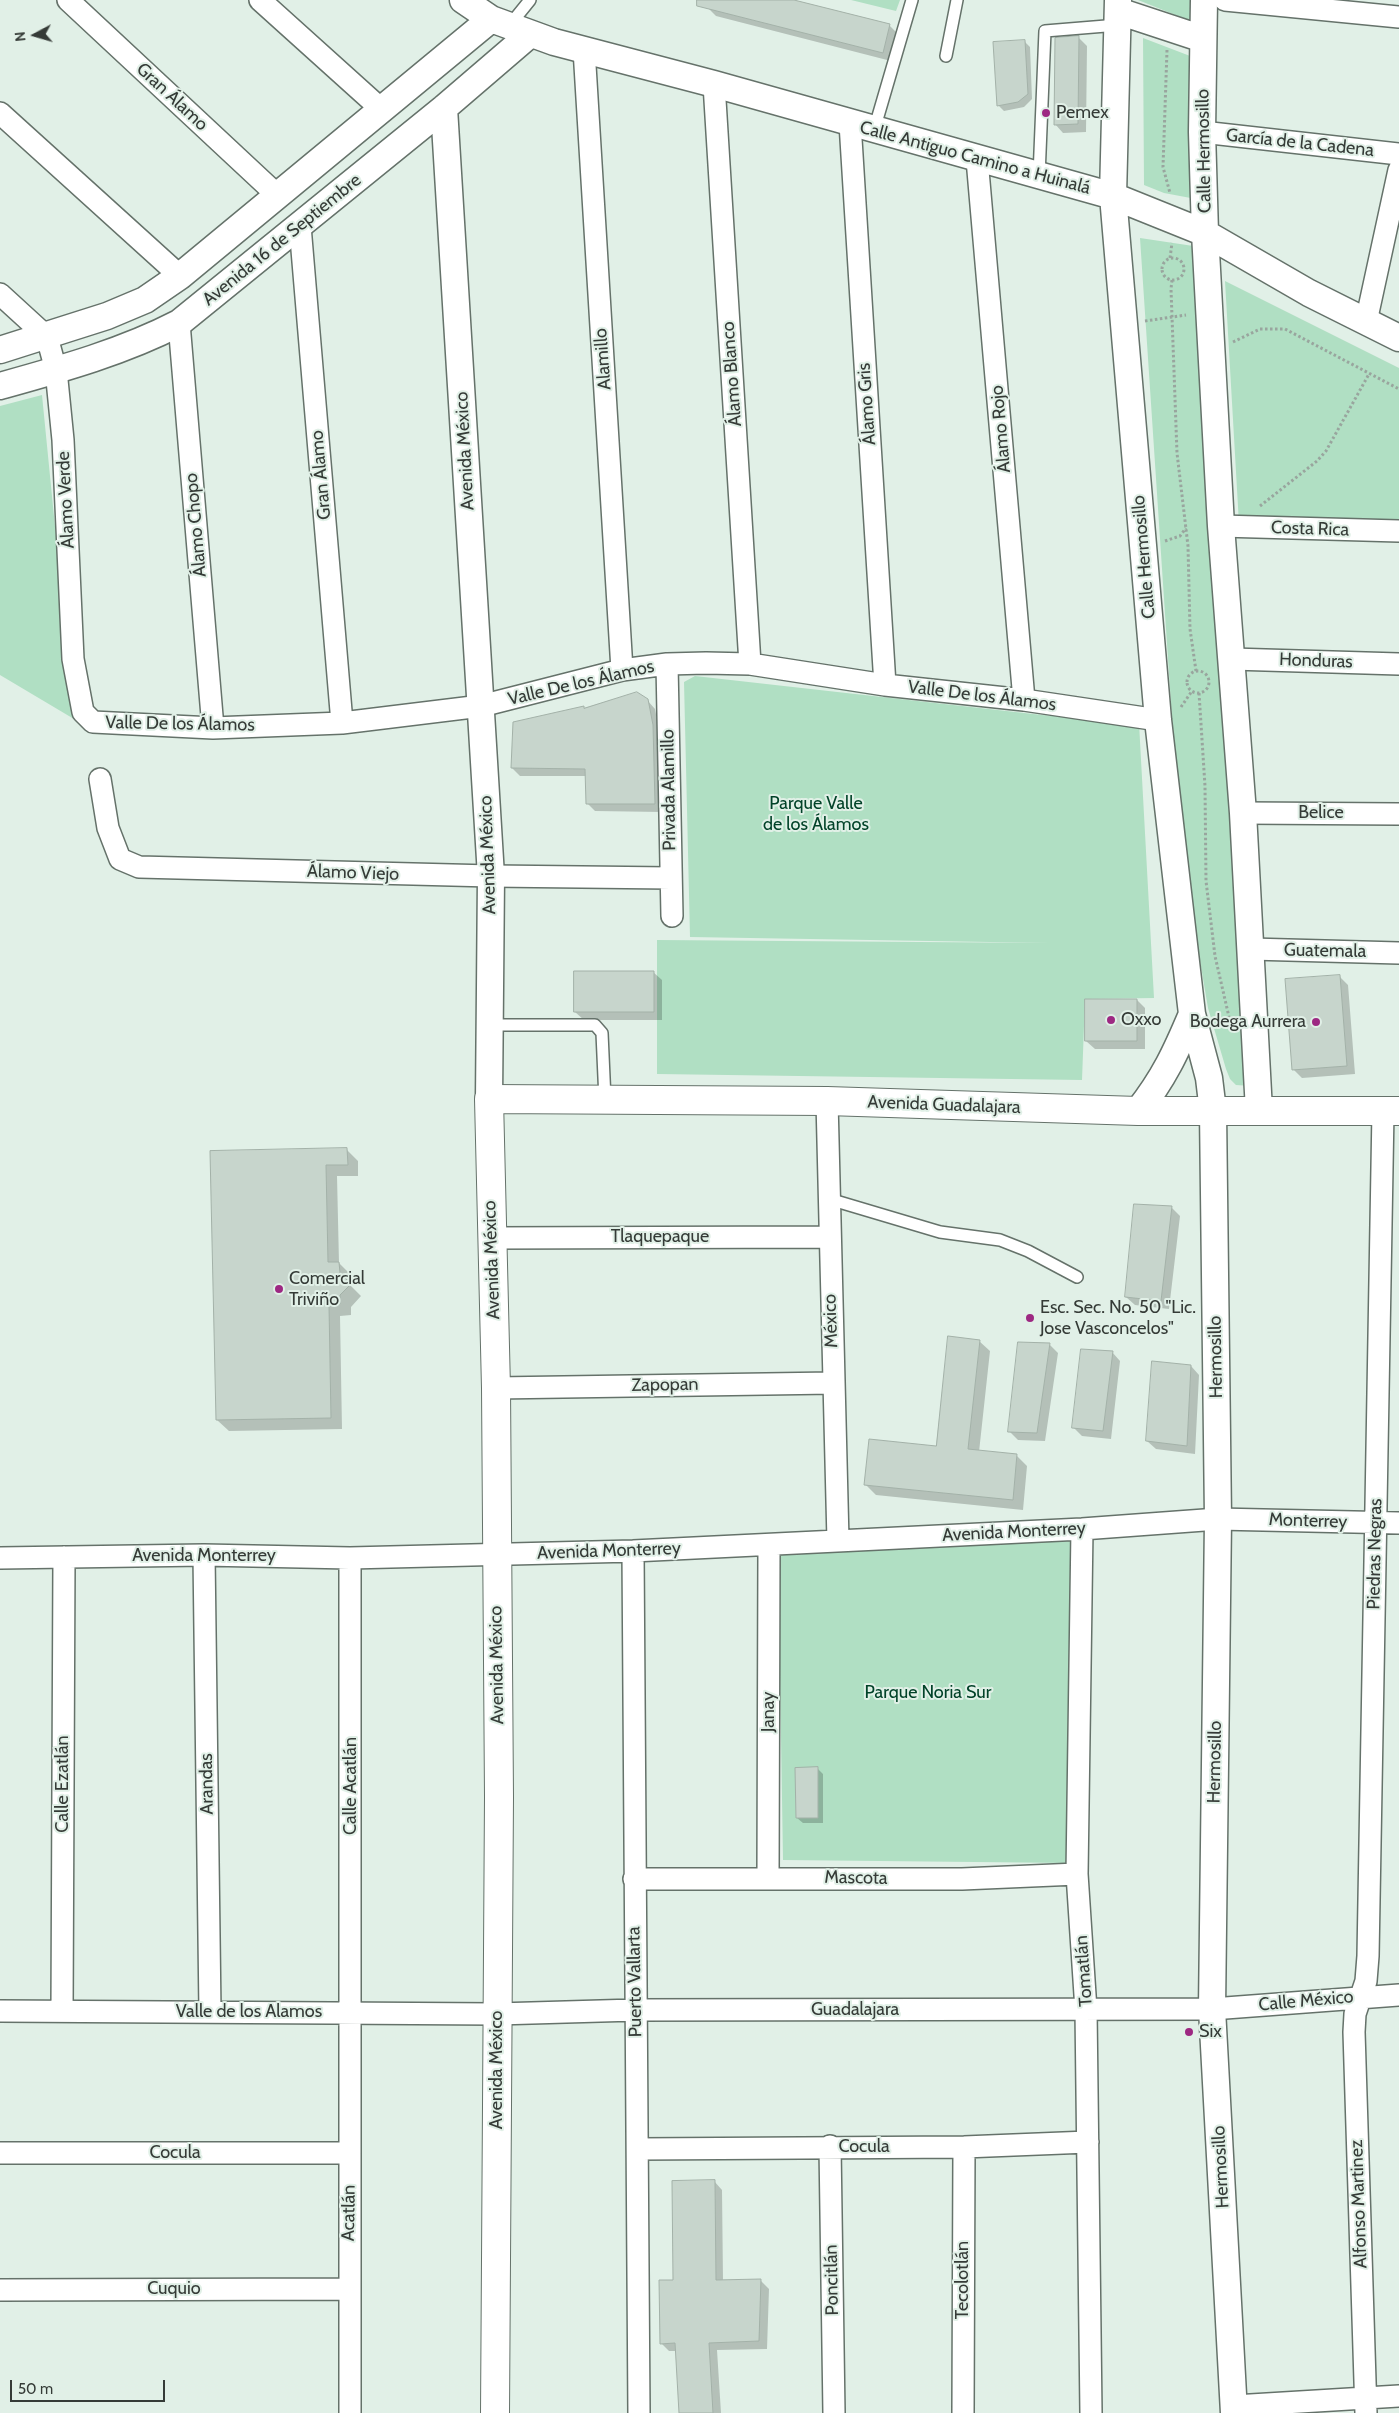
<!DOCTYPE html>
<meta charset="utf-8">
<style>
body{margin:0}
#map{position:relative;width:1399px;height:2413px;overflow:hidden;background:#e1f0e7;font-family:Cabin,sans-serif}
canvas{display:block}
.north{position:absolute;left:10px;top:10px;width:50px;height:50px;-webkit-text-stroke:4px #e1f0e7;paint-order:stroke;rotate:264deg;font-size:14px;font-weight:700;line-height:20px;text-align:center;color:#353b37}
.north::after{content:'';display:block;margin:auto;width:18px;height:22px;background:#353b37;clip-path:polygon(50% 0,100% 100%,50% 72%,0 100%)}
.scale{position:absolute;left:10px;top:2380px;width:155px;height:22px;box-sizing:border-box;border:2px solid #353b37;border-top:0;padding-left:6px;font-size:15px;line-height:18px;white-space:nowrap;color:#353b37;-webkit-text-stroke:4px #e1f0e7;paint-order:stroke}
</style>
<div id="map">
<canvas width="1399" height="2413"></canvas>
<div class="north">N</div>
<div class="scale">50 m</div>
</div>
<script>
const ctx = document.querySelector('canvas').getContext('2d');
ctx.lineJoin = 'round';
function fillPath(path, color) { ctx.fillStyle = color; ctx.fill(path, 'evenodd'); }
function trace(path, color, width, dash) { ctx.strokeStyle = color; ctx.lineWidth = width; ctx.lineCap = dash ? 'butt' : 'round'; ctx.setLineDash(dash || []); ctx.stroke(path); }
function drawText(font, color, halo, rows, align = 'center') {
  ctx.font = font + ' Cabin,sans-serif'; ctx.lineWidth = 4; ctx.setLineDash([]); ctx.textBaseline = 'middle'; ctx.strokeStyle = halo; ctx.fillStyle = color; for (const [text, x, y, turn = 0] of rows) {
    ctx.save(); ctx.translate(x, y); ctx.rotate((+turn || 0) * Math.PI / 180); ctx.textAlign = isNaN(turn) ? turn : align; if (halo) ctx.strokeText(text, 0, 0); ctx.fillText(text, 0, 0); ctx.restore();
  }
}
fillPath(new Path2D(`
 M851,0H900L896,11Z
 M1138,0H1197L1198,24Z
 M1143,38L1198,59L1196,199L1164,193L1144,185Z
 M1140,238L1200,247L1251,1086L1236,1085L1230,1079L1226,1069L1208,1008L1196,937L1172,719Z
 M1225,281L1399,368V525L1239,524Z
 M42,395L74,719L0,675V406Z
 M695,676L1042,715L1139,723L1154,998L1085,999L1082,1080L657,1074V940L1050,943L690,937L684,682Z
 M1078,1539L1071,1863L783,1860L778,1551Z`), '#b0dfc3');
fillPath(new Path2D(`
 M709,0H789L889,25L898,34L891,61L716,16L708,8Z
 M1078,37L1087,46L1086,132L1063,133L1055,124Z
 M1024,41L1030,47L1032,99L1024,107L1004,111L998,105Z
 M647,700L655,709L660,734L662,812L595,811L587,803L586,776H520L512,768L583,707L585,709Z
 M653,972L662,980V1020H584L575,1012Z
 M1339,976L1348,985L1355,1074L1302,1078L1293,1069Z
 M1137,1000L1145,1008V1049H1095L1086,1041Z
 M347,1150L358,1161V1176H337L339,1263L350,1274V1285L361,1296L351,1307V1315L340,1316L342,1429L229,1431L217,1420L211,1152Z
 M1172,1208L1180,1216L1169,1309L1135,1305L1126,1297Z
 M979,1341L990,1351L979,1452L1017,1456L1027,1466L1023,1510L876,1495L865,1484L938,1448Z
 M1049,1344L1058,1353L1045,1441L1018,1440L1010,1432Z
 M1112,1352L1120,1361L1111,1439L1082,1436L1073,1427Z
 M1191,1366L1199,1375L1195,1454L1156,1449L1147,1441Z
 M817,1768L823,1774V1823H803L797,1818Z
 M714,2181L722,2190L723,2281H761L769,2289L767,2349L717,2350L721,2413H680L676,2351H669L661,2343L675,2281Z`), '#0003');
const building = new Path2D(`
 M697,0H794L890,24L883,53L697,6Z
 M1079,36L1078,124L1054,125L1055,38Z
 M1025,40L1028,94L1018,102L997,106L993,42Z
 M637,692L648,699L653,725L655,804H586L585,769L511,768L513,722L584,706V708Z
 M574,971H654V1012H574Z
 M1340,975L1347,1066L1292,1070L1285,979Z
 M1085,999H1137V1041H1085Z
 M347,1148L348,1165H326L328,1262H339L340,1273L351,1284L340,1295V1304L329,1305L331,1418L216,1420L210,1151Z
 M1134,1204L1172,1206L1161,1301L1125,1297Z
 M948,1336L980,1340L968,1449L1017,1454L1013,1500L864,1485L869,1439L936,1446Z
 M1018,1342L1050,1343L1037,1433L1008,1432Z
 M1081,1349L1113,1351L1103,1431L1072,1428Z
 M1152,1361L1191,1365L1187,1446L1146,1441Z
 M818,1767V1818H796L795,1768Z
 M715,2180L716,2280L761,2279L759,2341L709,2343L713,2413H679L675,2343L660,2344L659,2280H673L672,2181Z`);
fillPath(building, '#c7d5cc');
trace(building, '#a3b1a8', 1);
const service = new Path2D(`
 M509,26L530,0
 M946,56L957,0
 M874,130L912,0
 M1039,176L1045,31L1118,25
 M489,1025H595L602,1033L605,1100
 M829,1199L940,1232L1000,1240L1028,1251L1077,1277`);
const minor = new Path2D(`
 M68,0L276,194
 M260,0L381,109
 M1225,0L1399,17
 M584,49L622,670
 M714,84L750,664
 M0,113L180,276
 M850,123L885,685
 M1202,132L1399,154
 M977,159L1024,700
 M300,226L342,723
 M0,294L47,337L56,370L63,440L73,659L83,712L93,722L213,728L342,723L481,706L622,670L667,664L706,663L750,664L885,685L1024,700L1158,720
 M1366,322L1399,170
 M179,323L213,728
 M1221,526L1399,531
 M1232,659L1399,664
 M667,664L672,916
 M100,779L108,828L120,859L139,867L491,876L671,878
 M1243,813L1399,814
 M1251,949L1399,953
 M827,1101L838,1541
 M491,1238L829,1237
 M496,1388L833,1383
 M1082,1529L1077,1874L1086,2010L1091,2413
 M633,1551L639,2413
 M204,1555L210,2012
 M0,1558L204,1555L350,1558L633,1551L1082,1529L1218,1519L1399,1523
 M768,1878L769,1546
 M634,1879H962L1077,1874
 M0,2011L497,2014L635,2010L1212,2009L1399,1995
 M62,2011L64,1557
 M830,2146L834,2413
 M639,2149L964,2147L1088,2142
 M0,2153H350
 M0,2290L349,2289
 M1234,2406L1399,2396
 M350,2413V1558
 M963,2413L964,2147
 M1366,2413L1354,2032L1355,2014L1366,1981L1368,1956L1383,1111`);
const tertiary = new Path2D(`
 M463,0L491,19L554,42L714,84L1113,196L1205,233L1309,293L1399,338
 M1118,0L1113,196L1158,720L1192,1014L1209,1078L1213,1111L1218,1519L1212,2009L1234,2413
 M1204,0L1202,132L1205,233L1221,526L1243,813L1259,1111
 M1118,11L1203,39
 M444,108L491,876L489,1099
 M0,350L107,316L145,300L180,276L491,19
 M0,386C61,369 123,352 179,323L444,108L529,35
 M1138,1111C1164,1078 1176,1052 1192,1014`);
const secondary = new Path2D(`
 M495,2413L499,1797L496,1388L489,1099L827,1101L1138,1111H1399`);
trace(service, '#65726a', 14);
trace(minor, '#65726a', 24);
trace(tertiary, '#65726a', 29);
trace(secondary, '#65726a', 30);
trace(new Path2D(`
 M1167,50L1163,167L1170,193
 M1162 269a11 11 0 1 1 22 0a11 11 0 1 1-22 0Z
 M1170,258L1172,243
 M1172,280L1171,289L1177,453L1188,546L1190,629L1196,671
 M1145,321L1186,315
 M1233,342L1260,329H1285L1399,389
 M1260,506L1317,461L1326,451L1369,374
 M1165,541L1180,536L1186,528
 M1187 682a11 11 0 1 1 22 0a11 11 0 1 1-22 0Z
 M1199,693L1205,786L1206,881L1215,956L1229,1017
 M1181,707L1192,691`), '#99a59e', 3, [2.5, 2.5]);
trace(service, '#fff', 11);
trace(minor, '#fff', 21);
trace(tertiary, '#fff', 26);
trace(secondary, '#fff', 28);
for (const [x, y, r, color] of [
 [1046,113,5,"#9d2882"],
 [1111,1020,5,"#9d2882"],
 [1316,1022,5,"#9d2882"],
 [279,1289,5,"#9d2882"],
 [1030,1318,5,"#9d2882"],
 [1189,2032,5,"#9d2882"]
]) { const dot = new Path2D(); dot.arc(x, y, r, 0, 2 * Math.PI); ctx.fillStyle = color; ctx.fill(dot); trace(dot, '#e1f0e7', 2); }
drawText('18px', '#353b37', '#e1f0e7', [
 ["Gran Álamo",172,97,43],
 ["García de la Cadena",1300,143,6],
 ["Calle Hermosillo",1204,151,-91],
 ["Calle Antiguo Camino a Huinalá",975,158,15],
 ["Avenida 16 de Septiembre",282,240,-39],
 ["Alamillo",603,359,-94],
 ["Álamo Blanco",732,374,-94],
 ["Álamo Gris",867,404,-94],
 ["Álamo Rojo",1001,429,-95],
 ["Avenida México",465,451,-93],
 ["Gran Álamo",321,475,-95],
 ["Álamo Verde",66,500,-93],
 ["Álamo Chopo",196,525,-95],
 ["Costa Rica",1310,529,2],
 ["Calle Hermosillo",1144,557,-95],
 ["Honduras",1316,661,2],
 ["Valle De los Álamos",581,683,-13],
 ["Valle De los Álamos",982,696,7],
 ["Valle De los Álamos",180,724,1],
 ["Privada Alamillo",669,790,-91],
 ["Belice",1321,813],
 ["Avenida México",488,855,-92],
 ["Álamo Viejo",353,873,2],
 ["Guatemala",1325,951,1],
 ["Avenida Guadalajara",944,1105,2],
 ["Tlaquepaque",660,1237],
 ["Avenida México",492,1260,-92],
 ["México",831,1321,-92],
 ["Hermosillo",1216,1357,-91],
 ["Zapopan",665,1385,-1],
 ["Monterrey",1308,1521,2],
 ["Avenida Monterrey",1014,1532,-3],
 ["Avenida Monterrey",609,1551,-2],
 ["Piedras Negras",1375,1554,-89],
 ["Avenida Monterrey",204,1556],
 ["Avenida México",497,1665,-91],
 ["Janay",769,1712,-90],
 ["Hermosillo",1215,1762,-89],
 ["Calle Ezatlán",63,1784,-90],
 ["Arandas",207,1784,-91],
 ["Calle Acatlán",351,1786,-90],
 ["Mascota",856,1878,1],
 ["Tomatlán",1084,1971,-94],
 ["Puerto Vallarta",635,1982,-91],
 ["Calle México",1306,2001,-5],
 ["Guadalajara",855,2010],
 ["Valle de los Alamos",249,2012],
 ["Avenida México",497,2070,-90],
 ["Cocula",864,2147],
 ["Cocula",175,2153],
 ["Hermosillo",1221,2167,-93],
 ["Alfonso Martinez",1359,2204,-92],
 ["Acatlán",349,2213,-89],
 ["Poncitlán",832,2280,-91],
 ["Tecolotlán",963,2280,-90],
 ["Cuquio",174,2289]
]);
drawText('18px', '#353b37', '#e1f0e7', [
 ["Pemex",1056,113],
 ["Oxxo",1121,1020],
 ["Bodega Aurrera",1306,1022,"right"],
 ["Comercial",289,1279],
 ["Triviño",289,1300],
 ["Esc. Sec. No. 50 \"Lic.",1040,1308],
 ["Jose Vasconcelos\"",1040,1329],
 ["Six",1199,2032]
], 'left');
drawText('18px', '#024329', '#e1f0e7', [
 ["Parque Valle",816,804],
 ["de los Álamos",816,825],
 ["Parque Noria Sur",928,1693]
]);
</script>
